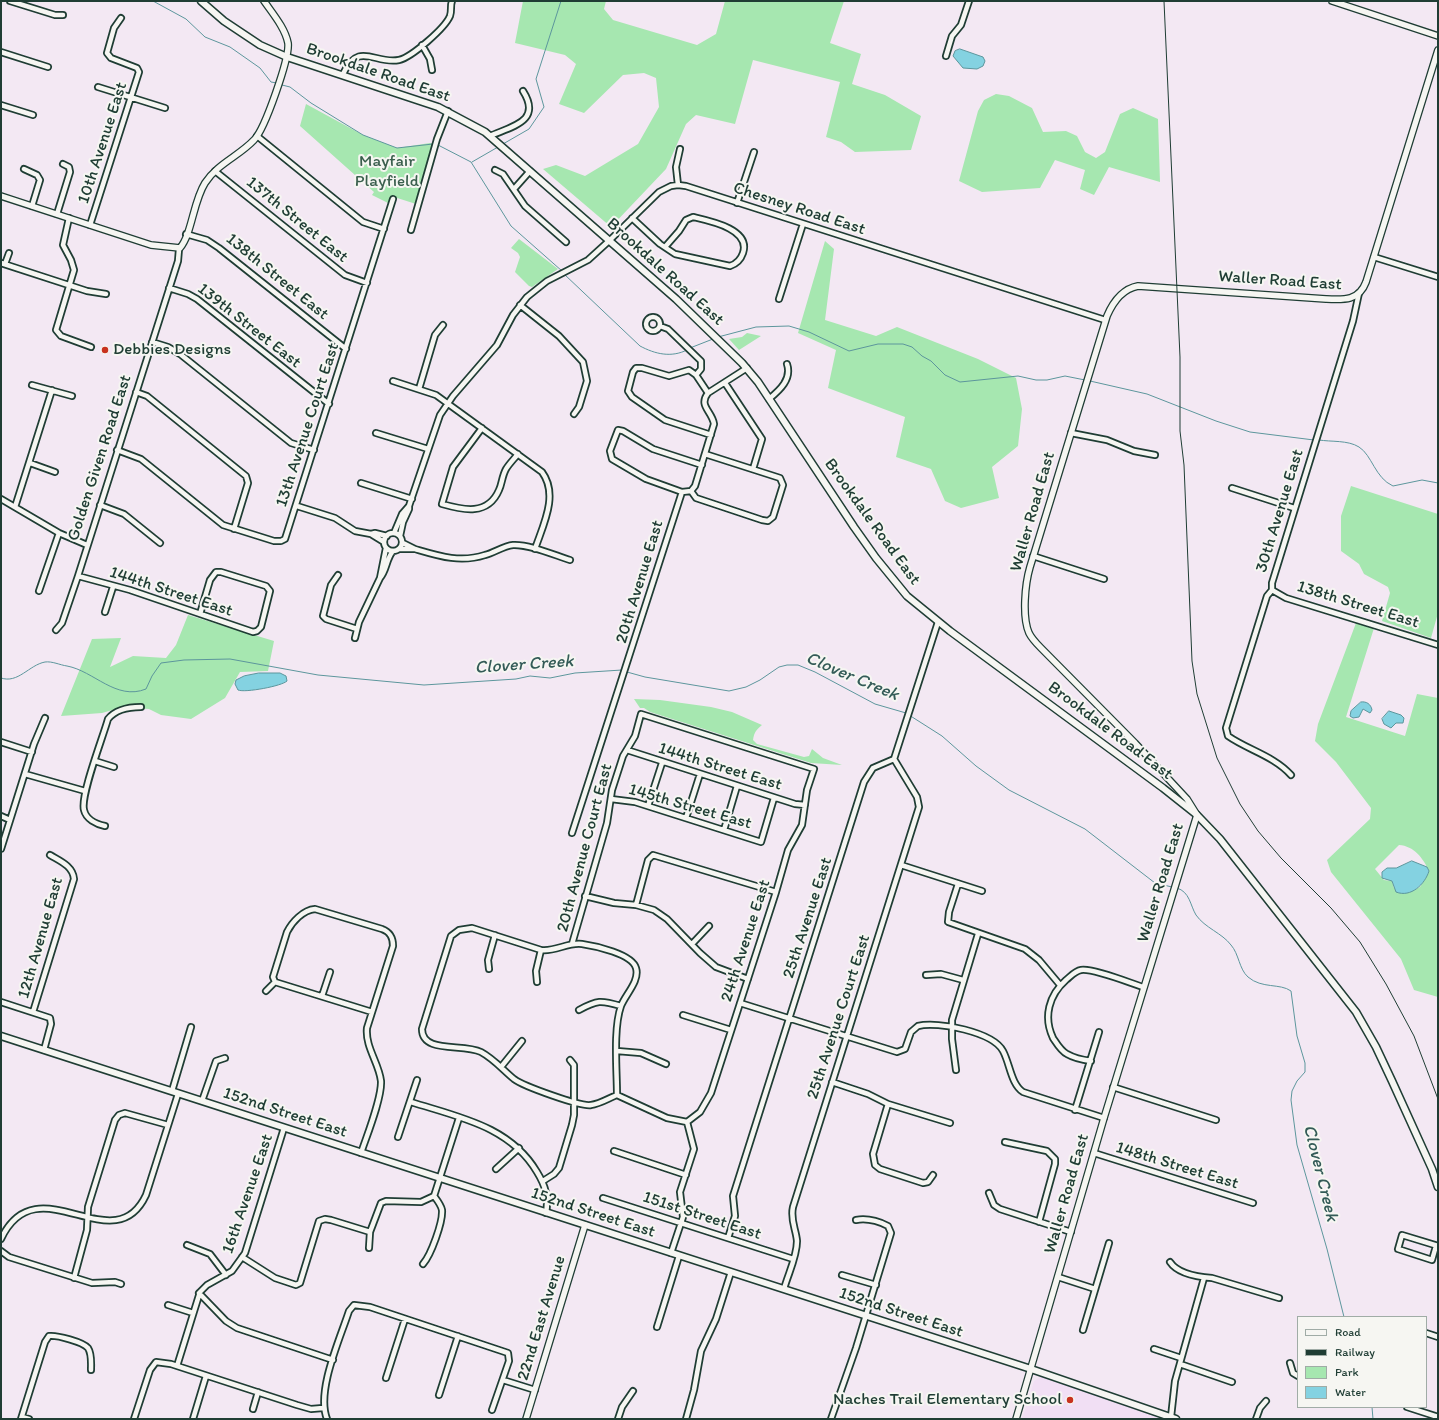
<!DOCTYPE html>
<style>
body{margin:0}
#map{position:relative;width:1439px;height:1420px;overflow:hidden;background:#f3e8f3;font-family:Itim,sans-serif}
canvas{display:block}
.frame{position:absolute;inset:0;border:2px solid #1f3d34;pointer-events:none}
.legend{position:absolute;left:1297px;top:1316px;width:130px;height:92px;box-sizing:border-box;background:#f6f6f2;border:1px solid #a0aca6;margin:0;padding:5px 7px;list-style:none;font-size:12px;color:#1f3d34}
.legend li{display:flex;align-items:center;gap:8px;height:20px}
.legend b{width:20px;border:1px solid #a0aca6}
</style>
<div id="map">
<canvas width="1439" height="1420"></canvas>
<div class="frame"></div>
<ul class="legend">
<li><b style="height:5px;background:#f6f6f2"></b>Road</li>
<li><b style="height:5px;background:#1f3d34"></b>Railway</li>
<li><b style="height:11px;background:#a6e7b0"></b>Park</li>
<li><b style="height:11px;background:#84d2e1"></b>Water</li>
</ul>
</div>
<script>
const ctx = document.querySelector('canvas').getContext('2d');
ctx.lineJoin = 'round';
function fillPath(path, color) { ctx.fillStyle = color; ctx.fill(path, 'evenodd'); }
function trace(path, color, width, dash) { ctx.strokeStyle = color; ctx.lineWidth = width; ctx.lineCap = dash ? 'butt' : 'round'; ctx.setLineDash(dash || []); ctx.stroke(path); }
function drawText(font, color, halo, rows, align = 'center') {
  ctx.font = font + ' Itim,sans-serif'; ctx.lineWidth = 4; ctx.setLineDash([]); ctx.textBaseline = 'middle'; ctx.strokeStyle = halo; ctx.fillStyle = color; for (const [text, x, y, turn = 0] of rows) {
    ctx.save(); ctx.translate(x, y); ctx.rotate((+turn || 0) * Math.PI / 180); ctx.textAlign = isNaN(turn) ? turn : align; if (halo) ctx.strokeText(text, 0, 0); ctx.fillText(text, 0, 0); ctx.restore();
  }
}
fillPath(new Path2D(`
 M1042,1376L1167,1419H1022L1034,1381Z`), '#f1dff4');
fillPath(new Path2D(`
 M523,1H606L604,9L613,20L697,45L716,34L725,1H844L830,43L861,54L852,84L885,95L921,116L911,150L855,152L841,142L826,137L840,82L753,60L735,124L696,115L686,124L666,169L611,227L543,169L556,165L585,176L638,144L659,107L656,78L644,73L623,75L584,113L559,104L576,64L565,55L515,43Z
 M996,94L1009,96L1032,108L1043,132L1066,131L1077,136L1085,152L1096,158L1105,152L1120,114L1133,108L1158,119L1160,182L1109,167L1094,195L1080,189L1085,170L1055,160L1040,188L982,192L959,181L978,111L984,100Z
 M306,104L363,135L397,148L430,143L434,144L416,204L391,196L388,203L372,195L374,192L300,126Z
 M519,239L558,269L532,287L529,286L515,272L520,257L518,253L511,248Z
 M825,241L834,249L825,320L876,336L897,327L978,359L1016,378L1022,409L1018,446L992,467L999,498L961,508L945,501L931,469L896,457L905,417L828,388L836,350L798,333Z
 M747,333L761,336L739,350L729,339L742,337Z
 M1351,486L1438,514V613L1431,638L1382,621L1390,593L1388,587L1364,574L1359,564L1341,551V516Z
 M188,615L274,641L268,671L240,672L225,698L191,719L161,715L149,709L123,707L102,713L61,716L92,639L121,638L110,667L133,656L166,658L176,645Z
 M1356,623L1374,628L1346,717L1405,736L1417,694L1438,698V997L1414,990L1401,959L1331,872L1327,860L1370,819L1371,808L1336,762L1315,741L1318,724ZM1399,845C1414,846 1423,858 1429,871L1420,887L1406,893L1394,888L1392,881L1384,880L1375,869Z
 M634,699L660,700L711,707L732,712L762,725C757,729 754,732 753,740L757,744L804,757L809,756L812,749L823,758L842,765L811,763L650,712L644,708H640Z`), '#a6e7b0');
const water = new Path2D(`
 M960,49L983,57L985,61L983,66L977,69L963,68L953,56L955,51Z
 M259,673H280L286,676L287,681C282,686 245,693 238,690L235,684L236,680L244,676Z
 M1361,702C1366,701 1371,704 1372,710L1370,713L1363,709L1359,717L1353,718L1350,716L1351,711Z
 M1389,711L1401,715L1404,718L1403,723H1396L1391,728L1384,724L1382,719Z
 M1412,861L1427,867L1429,871C1425,884 1411,898 1396,892L1392,881L1382,878V872L1387,868H1396Z`);
fillPath(water, '#84d2e1');
trace(water, '#5c969c', 1);
trace(new Path2D(`
 M153,1L186,19L205,37L230,47L260,68L271,82L277,83
 M282,85L290,87L311,103L363,135L397,148L433,144
 M503,144L529,129L544,107L536,79L561,1
 M438,145L471,162L511,226L562,271
 M472,162L498,147
 M564,274L640,346C655,354 671,358 687,350
 M718,337L756,327L789,326L809,332L849,351L878,344H903L912,347L922,356L931,361L945,375L960,382L1018,376L1036,380H1047L1065,376L1085,380
 M690,348L713,339
 M1090,381L1147,394L1216,421L1250,432L1314,440
 M1319,440C1331,442 1348,440 1359,447C1372,455 1375,478 1393,486L1422,480L1438,483
 M627,672L645,677L729,691L746,687L760,680L779,667L787,665H798L815,672L875,704L906,713
 M1,678C18,684 29,665 45,662C52,661 60,665 67,666C94,671 116,701 146,689L152,676L161,663L184,660L230,659L318,675L424,685L516,679L530,676L550,678L575,673L622,670
 M909,715L942,736L976,766L1009,790L1085,829L1155,883L1172,887
 M1177,888C1190,892 1190,905 1196,915C1205,928 1222,933 1231,945C1239,954 1239,969 1248,977C1262,989 1280,983 1291,991L1297,1036L1305,1063V1072L1297,1081L1292,1091L1291,1100L1297,1145L1327,1249L1344,1317
 M1372,1407L1373,1419`), '#5c969c', 1);
const minor = new Path2D(`
 M10,1L55,15H63
 M422,45L430,59L432,70
 M1,52L48,67
 M946,56L952,36L961,25L969,1
 M343,74C359,40 375,65 399,60C412,57 445,28 450,16C452,10 450,6 452,1
 M98,87L165,108
 M1,105L33,115
 M257,136L363,222L384,229
 M490,136C513,126 542,121 523,91
 M24,169L37,175L40,180L32,206
 M495,170L503,174L525,206L566,242
 M215,171L345,275L367,283
 M678,185L676,167L680,149
 M514,189L530,171
 M737,203L754,152
 M57,214L70,172L69,167L63,164
 M69,218L63,245L71,260L74,270L56,330L61,336L91,347
 M632,218L660,244L675,254L730,266C736,264 741,259 743,253C751,229 710,221 693,217L686,220L679,231L665,247
 M90,225L139,72L137,68L111,58L107,53L114,28L121,18
 M411,230L437,139L448,111
 M186,234L207,240L219,248L346,349
 M1374,257L1438,277
 M1,263L87,291L106,294
 M5,264L9,253
 M169,288L188,294L197,299L329,404
 M779,299L803,224
 M520,305L559,336L583,362L587,381L579,407L574,414
 M646 324a7 7 0 1 1 14 0a7 7 0 1 1-14 0Z
 M660,326L668,329L701,361V369L696,375
 M152,342L168,347L180,354L291,443L314,450
 M393,381L436,395L542,472C559,495 543,525 535,549
 M725,383L762,439L753,469
 M32,385L72,396
 M419,389L435,335L443,325
 M136,392L147,396L246,476L248,483L234,529
 M708,393L696,375L689,370L669,376L642,368H636L633,372L628,391L632,397L665,420L711,435
 M769,399C780,390 792,379 787,364
 M482,428L453,467L442,504C463,510 488,516 499,490C502,484 502,476 506,469C509,464 514,459 518,454
 M376,433L428,449
 M1071,433L1107,440L1134,451L1155,455
 M117,450L141,459L223,525L274,541H281L285,539L393,199
 M30,463L55,472
 M702,465L653,449L623,431L618,430L610,451L612,459L646,479L682,492L691,491L695,486L714,424C712,411 698,406 708,393L747,368
 M361,483L412,499
 M1232,488L1294,508
 M691,491L696,498L762,520L768,521L773,517L783,485L780,478L705,454
 M1,499L59,533L87,545
 M100,505L124,514L160,543
 M297,506L335,518L355,531L371,534
 M409,506L440,415L453,396L497,345L513,315L527,297L547,281L588,260L610,240L659,192L671,186L678,185L686,186L1105,320
 M15,507L52,390
 M384 542a9 9 0 1 1 18 0a9 9 0 1 1-18 0Z
 M394,533L402,514L409,506V509L403,522L400,536
 M384,542L371,534L375,533L387,536
 M386,548L380,578C387,570 386,559 393,551
 M399,549H415L403,543
 M415,549C439,556 460,563 485,555C494,553 503,546 513,545C529,544 554,555 570,560
 M1033,556L1104,579
 M338,575L331,585L323,616L326,619L357,629
 M78,576L130,590L253,632L257,631L261,627L270,591L266,586L221,572H216L210,580L200,614
 M1272,590L1286,598L1438,645
 M39,591L59,533
 M105,612L113,587
 M56,630L62,623L78,576L178,261L179,249
 M355,638L359,622L380,578
 M1,742L32,752
 M627,750L795,804L805,805
 M894,759L938,622
 M95,761L114,767
 M25,774L85,791
 M1291,775C1274,756 1248,750 1228,736L1226,728L1267,596L1272,590V583L1353,321L1359,293
 M611,799L635,802L761,842L774,798
 M648,806L662,763
 M1,816L10,820
 M686,818L700,774
 M105,826C96,824 86,819 84,810C80,796 103,737 108,719C116,709 128,707 141,707
 M724,830L737,786
 M572,833L682,492
 M1,849L34,744L45,718
 M901,865L982,891
 M958,884L949,912L948,922L1025,949L1039,960L1060,985
 M585,896L614,903L636,905L654,910L667,919L700,953L716,967L748,979
 M636,905L648,860L653,855L776,892
 M572,944L607,823L612,790L623,756L635,736L641,714L814,769L807,790L802,825L788,850L776,892L711,1093L700,1112L687,1122L667,1118L617,1095C609,1098 600,1104 591,1105C581,1107 523,1086 514,1079C503,1070 494,1059 481,1052C463,1043 422,1054 422,1029L451,936L459,930L472,928L541,950C555,952 568,942 582,944C596,946 632,954 636,968C640,981 625,995 621,1006C613,1029 617,1070 617,1095
 M692,944L709,926
 M489,969L488,960L495,935
 M926,975L941,974L963,980
 M275,982L273,977L287,932C292,922 303,910 315,909L382,929C390,932 393,937 393,946L367,1028C365,1047 379,1063 381,1081C382,1098 367,1135 361,1153
 M275,982L372,1012
 M537,982L536,971L541,950
 M266,991L275,982
 M322,996L330,972
 M1,1002L50,1018L51,1024L44,1050
 M740,1003L897,1052L905,1049L911,1032L918,1026C938,1021 993,1032 1003,1051C1010,1064 1011,1084 1023,1092L1104,1118
 M579,1010C597,1000 601,1000 621,1006
 M33,1012L74,879C73,866 60,861 50,855
 M683,1015L731,1030
 M617,1051L641,1053L666,1064
 M1091,1061C1083,1060 1074,1058 1067,1054C1061,1051 1057,1044 1053,1038C1043,1017 1049,995 1066,980C1071,976 1075,971 1081,970C1093,968 1130,983 1143,987
 M501,1067L522,1041
 M956,1070L952,1039V1020L978,934
 M832,1082L868,1094L888,1104L950,1123
 M1113,1087L1216,1120
 M172,1091L191,1027
 M202,1101L216,1061L225,1058
 M411,1102C458,1117 510,1126 537,1172C545,1185 549,1197 546,1213
 M888,1104L873,1154L875,1165L880,1169L923,1183L928,1182L933,1175
 M1075,1110L1099,1032
 M398,1137L417,1080
 M1005,1142L1047,1151L1055,1159V1164L1039,1222
 M614,1151L686,1175
 M1094,1153L1253,1203
 M496,1169L519,1148
 M543,1181L554,1174L559,1168L572,1125L574,1115V1065L570,1060
 M989,1193L994,1205L1000,1209L1071,1232
 M434,1196L459,1118
 M603,1198L793,1259
 M728,1238L735,1216L733,1196L864,782L873,768L894,759
 M1,1239C37,1162 114,1264 146,1195L178,1094
 M187,1245L210,1254L226,1275
 M1436,1246L1432,1260L1398,1249L1402,1235L1438,1246
 M369,1248L370,1232L381,1203L386,1201L421,1202L434,1196
 M1,1251L9,1257L92,1283L115,1282L121,1284
 M671,1253L683,1217L680,1192L694,1149L687,1122
 M242,1257L275,1278L296,1285L300,1283L319,1221L325,1219L331,1220L370,1232
 M1170,1262C1178,1274 1198,1277 1212,1278L1279,1298
 M423,1264C431,1255 443,1222 442,1210C441,1205 437,1200 434,1196
 M842,1275L876,1285
 M1058,1277L1095,1289
 M74,1278L87,1230L88,1207L115,1120L119,1115L125,1113L168,1125
 M784,1289C788,1274 797,1257 797,1241C796,1229 790,1220 793,1207L919,807L917,797L894,759
 M199,1293L226,1321L237,1328L333,1360
 M168,1305L193,1313
 M657,1327L679,1256
 M1083,1330L1109,1243
 M1426,1333L1438,1337
 M1154,1349L1181,1358
 M1290,1363L1293,1373L1298,1376
 M1180,1364L1232,1382
 M177,1366L200,1292L207,1285L232,1271L245,1253L284,1128
 M386,1378L405,1319
 M503,1380L535,1390
 M439,1395L458,1336
 M1407,1407L1438,1417
 M253,1409L258,1392
 M22,1417L29,1419
 M1171,1417L1175,1381L1204,1278
 M21,1419L45,1342L49,1336C57,1335 83,1342 88,1348C92,1354 91,1363 91,1370
 M134,1419L150,1370L156,1362L171,1364L297,1405L311,1409L323,1408
 M193,1419L206,1376
 M327,1419C316,1391 340,1339 349,1311L354,1305L370,1307L508,1353L509,1361L492,1410
 M618,1419L622,1407L633,1391
 M686,1419L694,1390L701,1351L716,1319L731,1272
 M831,1419L856,1348L891,1233L888,1226C878,1221 867,1218 856,1220
 M1256,1419L1260,1408L1266,1401`);
const tertiary = new Path2D(`
 M1332,1L1438,36
 M1,196L151,245L180,248C192,234 193,202 205,183C217,164 239,156 254,140C265,129 290,57 288,43C285,28 273,14 264,1
 M526,1419L585,1225
 M1016,1419L1104,1118L1197,815L1187,799L1135,743L1041,648C1037,644 1032,639 1029,633C1022,617 1025,584 1030,567L1107,316C1113,302 1122,289 1138,286L1326,299C1344,300 1359,301 1366,282L1438,50`);
const secondary = new Path2D(`
 M201,1L224,21L260,45L287,57L438,107L485,132L676,299L742,363L758,382L854,527L876,558L907,596L950,631L1163,788L1197,815L1220,839L1356,1012L1376,1047L1392,1081L1432,1169L1438,1187
 M1,1036L1031,1369L1176,1419`);
trace(minor, '#1f3d34', 8);
trace(tertiary, '#1f3d34', 8);
trace(secondary, '#1f3d34', 9);
trace(minor, '#f6f6f2', 4.5);
trace(tertiary, '#f6f6f2', 5.5);
trace(secondary, '#f6f6f2', 6);
trace(new Path2D(`
 M1164,1L1180,357V431L1184,465L1192,661L1197,694L1217,758L1240,804L1258,831L1281,858L1331,908L1360,942L1386,984L1414,1036L1438,1099`), '#1f3d34', 1);
for (const [x, y, r, color] of [
 [105,350,4,"#c8321e"],
 [1070,1400,4,"#c8321e"]
]) { const dot = new Path2D(); dot.arc(x, y, r, 0, 2 * Math.PI); ctx.fillStyle = color; ctx.fill(dot); trace(dot, '#f6f6f2', 1.5); }
drawText('17px', '#1f3d34', '#f6f6f2', [
 ["Brookdale Road East",378,73,19],
 ["10th Avenue East",103,143,-72],
 ["Chesney Road East",799,209,18],
 ["137th Street East",297,220,39],
 ["Brookdale Road East",665,272,42],
 ["138th Street East",277,277,39],
 ["Waller Road East",1280,281,4],
 ["139th Street East",249,326,38],
 ["13th Avenue Court East",308,425,-72],
 ["Golden Given Road East",100,458,-72],
 ["30th Avenue East",1280,511,-73],
 ["Waller Road East",1033,512,-74],
 ["Brookdale Road East",872,522,54],
 ["20th Avenue East",640,582,-73],
 ["144th Street East",171,592,18],
 ["138th Street East",1358,605,17],
 ["Brookdale Road East",1110,731,37],
 ["144th Street East",720,767,17],
 ["145th Street East",690,807,16],
 ["20th Avenue Court East",585,848,-75],
 ["Waller Road East",1161,883,-73],
 ["25th Avenue East",808,918,-72],
 ["12th Avenue East",41,938,-74],
 ["24th Avenue East",746,941,-72],
 ["25th Avenue Court East",839,1017,-72],
 ["152nd Street East",285,1113,18],
 ["148th Street East",1177,1166,17],
 ["16th Avenue East",248,1194,-71],
 ["Waller Road East",1067,1194,-74],
 ["152nd Street East",593,1213,18],
 ["151st Street East",702,1216,18],
 ["152nd Street East",901,1313,18],
 ["22nd East Avenue",542,1318,-73]
]);
drawText('17px', '#3a5f4d', '#f6f6f2', [
 ["Mayfair",387,162],
 ["Playfield",387,182]
]);
drawText('17px', '#1f3d34', '#f6f6f2', [
 ["Debbies Designs",113,350],
 ["Naches Trail Elementary School",1062,1400,"right"]
], 'left');
drawText('italic 18px', '#335b57', '#f6f6f2', [
 ["Clover Creek",524,665,-4],
 ["Clover Creek",852,677,23],
 ["Clover Creek",1320,1173,76]
]);
</script>
